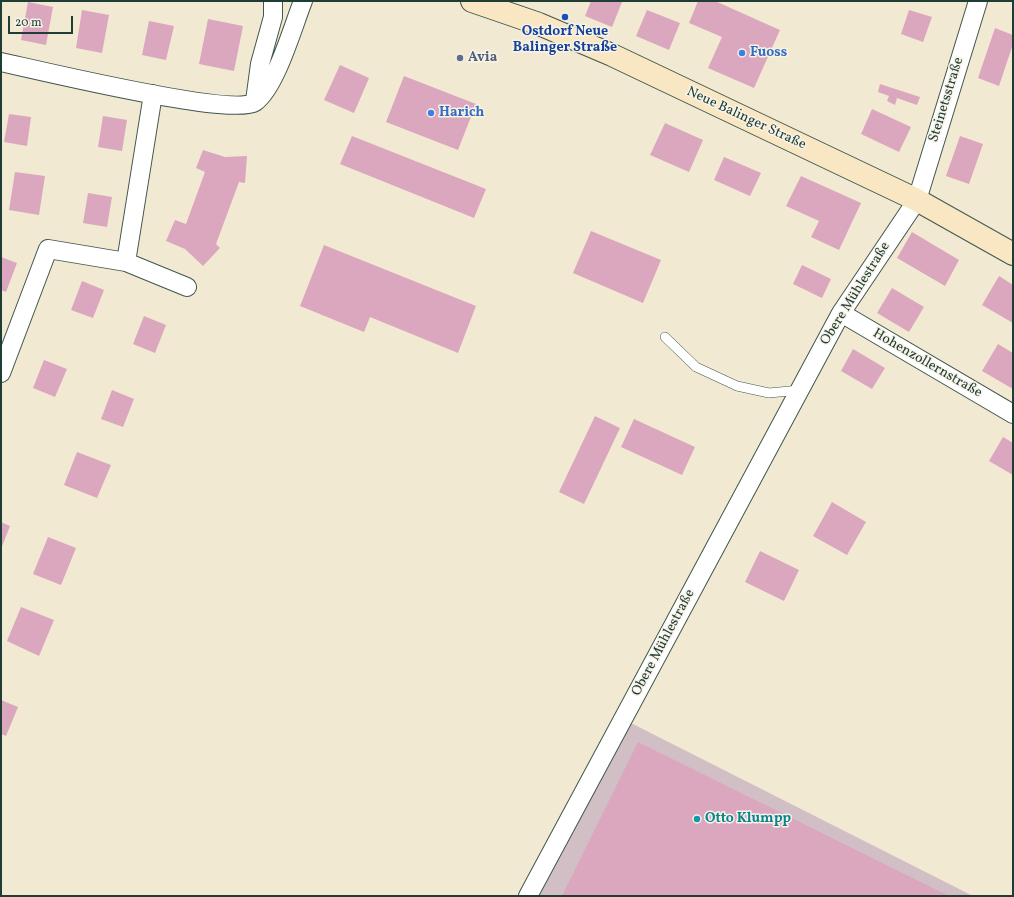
<!DOCTYPE html>
<meta charset="utf-8">
<style>
body{margin:0}
#map{position:relative;width:1014px;height:897px;overflow:hidden;background:#f2e9d2;font-family:Vollkorn,serif}
canvas{display:block}
.frame{position:absolute;inset:0;border:2px solid #1f3d34;pointer-events:none}
.scale{position:absolute;left:8px;top:16px;width:65px;height:18px;box-sizing:border-box;border:2px solid #1f3d34;border-top:0;padding-left:5px;font-size:12px;line-height:14px;white-space:nowrap;color:#1f3d34;-webkit-text-stroke:3px #f7f3e8;paint-order:stroke}
</style>
<div id="map">
<canvas width="1014" height="897"></canvas>
<div class="frame"></div>
<div class="scale">20 m</div>
</div>
<script>
const ctx = document.querySelector('canvas').getContext('2d');
ctx.lineJoin = 'round';
function fillPath(path, color) { ctx.fillStyle = color; ctx.fill(path, 'evenodd'); }
function trace(path, color, width, dash) { ctx.strokeStyle = color; ctx.lineWidth = width; ctx.lineCap = dash ? 'butt' : 'round'; ctx.setLineDash(dash || []); ctx.stroke(path); }
function drawText(font, color, halo, rows, align = 'center') {
  ctx.font = font + ' Vollkorn,serif'; ctx.lineWidth = 3; ctx.setLineDash([]); ctx.textBaseline = 'middle'; ctx.strokeStyle = halo; ctx.fillStyle = color; for (const [text, x, y, turn = 0] of rows) {
    ctx.save(); ctx.translate(x, y); ctx.rotate((+turn || 0) * Math.PI / 180); ctx.textAlign = isNaN(turn) ? turn : align; if (halo) ctx.strokeText(text, 0, 0); ctx.fillText(text, 0, 0); ctx.restore();
  }
}
fillPath(new Path2D(`
 M623,719L973,896H528Z`), '#d2bec5');
fillPath(new Path2D(`
 M591,1L622,2L612,27L585,16Z
 M698,1H715L780,30L754,88L708,68L722,37L689,23Z
 M28,2L53,7L46,45L21,40Z
 M82,10L109,15L102,53L76,48Z
 M647,10L680,23L669,50L636,36Z
 M909,10L932,17L923,42L901,34Z
 M208,19L243,26L234,71L199,64Z
 M149,21L174,26L166,60L142,55Z
 M995,28L1013,35V44L999,86L978,78Z
 M340,65L369,78L354,113L324,100Z
 M404,76L476,104L458,150L386,122Z
 M880,84L920,97L917,105L897,98L895,105L887,101L889,96L878,92Z
 M872,109L911,127L899,152L861,134Z
 M9,114L31,117L27,146L4,142Z
 M103,116L127,120L122,151L98,147Z
 M665,123L703,140L689,172L650,155Z
 M352,136L486,189L474,218L340,164Z
 M960,136L983,144L969,184L946,176Z
 M203,150L225,157L247,156L245,183L239,182L216,244L220,248L203,266L185,249L166,241L175,220L186,224L205,172L196,168Z
 M724,157L761,173L750,196L714,180Z
 M15,172L45,176L39,215L9,210Z
 M801,176L861,203L839,250L811,237L819,221L786,206Z
 M88,193L112,197L107,227L83,223Z
 M591,231L661,260L643,303L573,273Z
 M912,232L959,260L945,286L897,258Z
 M324,245L476,306L458,353L370,317L364,332L300,306Z
 M1,257L17,263L6,292L1,290Z
 M802,265L831,279L822,298L793,284Z
 M999,276L1013,285V323L982,305Z
 M82,281L104,290L93,318L71,310Z
 M892,288L924,307L909,332L877,313Z
 M144,316L166,325L155,353L133,344Z
 M998,344L1013,353V389L982,371Z
 M853,349L885,368L872,389L841,371Z
 M44,360L67,369L55,397L33,388Z
 M112,390L134,399L123,427L101,419Z
 M595,416L620,428L584,504L559,492Z
 M634,419L695,447L682,475L621,447Z
 M1003,437L1013,443V475L989,461Z
 M77,452L111,465L97,498L64,485Z
 M832,502L866,522L847,555L813,536Z
 M1,522L10,526L1,549Z
 M48,537L76,548L61,585L33,574Z
 M760,551L799,570L784,601L745,582Z
 M21,607L54,620L39,656L7,641Z
 M1,700L18,707L6,736L1,734Z
 M638,742L949,896H562Z`), '#dba7be');
const service = new Path2D(`
 M665,337L696,367L737,386L769,393L800,390`);
const minor = new Path2D(`
 M1,62C38,70 232,117 255,102C276,87 293,26 303,1
 M255,101L260,64L273,17V1
 M126,262L187,287
 M841,313L1013,414
 M1,373L48,249L126,262L153,94
 M528,896L841,313L917,200L978,1`);
const secondary = new Path2D(`
 M472,1L539,24L612,55L917,200L1013,254`);
trace(service, '#3f574c', 10);
trace(minor, '#3f574c', 20);
trace(secondary, '#3f574c', 24);
trace(service, '#fff', 9);
trace(minor, '#fff', 18);
trace(secondary, '#f9e7c3', 22);
for (const [x, y, r, color] of [
 [565,17,4,"#1a4fb4"],
 [742,53,4,"#3f7fe0"],
 [460,58,4,"#5c6f8a"],
 [431,113,4,"#3f7fe0"],
 [697,819,4,"#0f9aa8"]
]) { const dot = new Path2D(); dot.arc(x, y, r, 0, 2 * Math.PI); ctx.fillStyle = color; ctx.fill(dot); trace(dot, '#f7f3e8', 1.5); }
drawText('bold 14px', '#164399', '#f7f3e8', [
 ["Ostdorf Neue",565,32],
 ["Balinger Straße",565,48]
]);
drawText('bold 14px', '#366cbe', '#f7f3e8', [
 ["Fuoss",750,53],
 ["Harich",439,113]
], 'left');
drawText('bold 14px', '#4e5e75', '#f7f3e8', [
 ["Avia",468,58]
], 'left');
drawText('14px', '#1f3d34', '#f7f3e8', [
 ["Steinetsstraße",947,100,-73],
 ["Neue Balinger Straße",746,119,25],
 ["Obere Mühlestraße",856,294,-58],
 ["Hohenzollernstraße",927,364,30],
 ["Obere Mühlestraße",664,643,-62]
]);
drawText('bold 14px', '#0d838f', '#f7f3e8', [
 ["Otto Klumpp",705,819]
], 'left');
</script>
